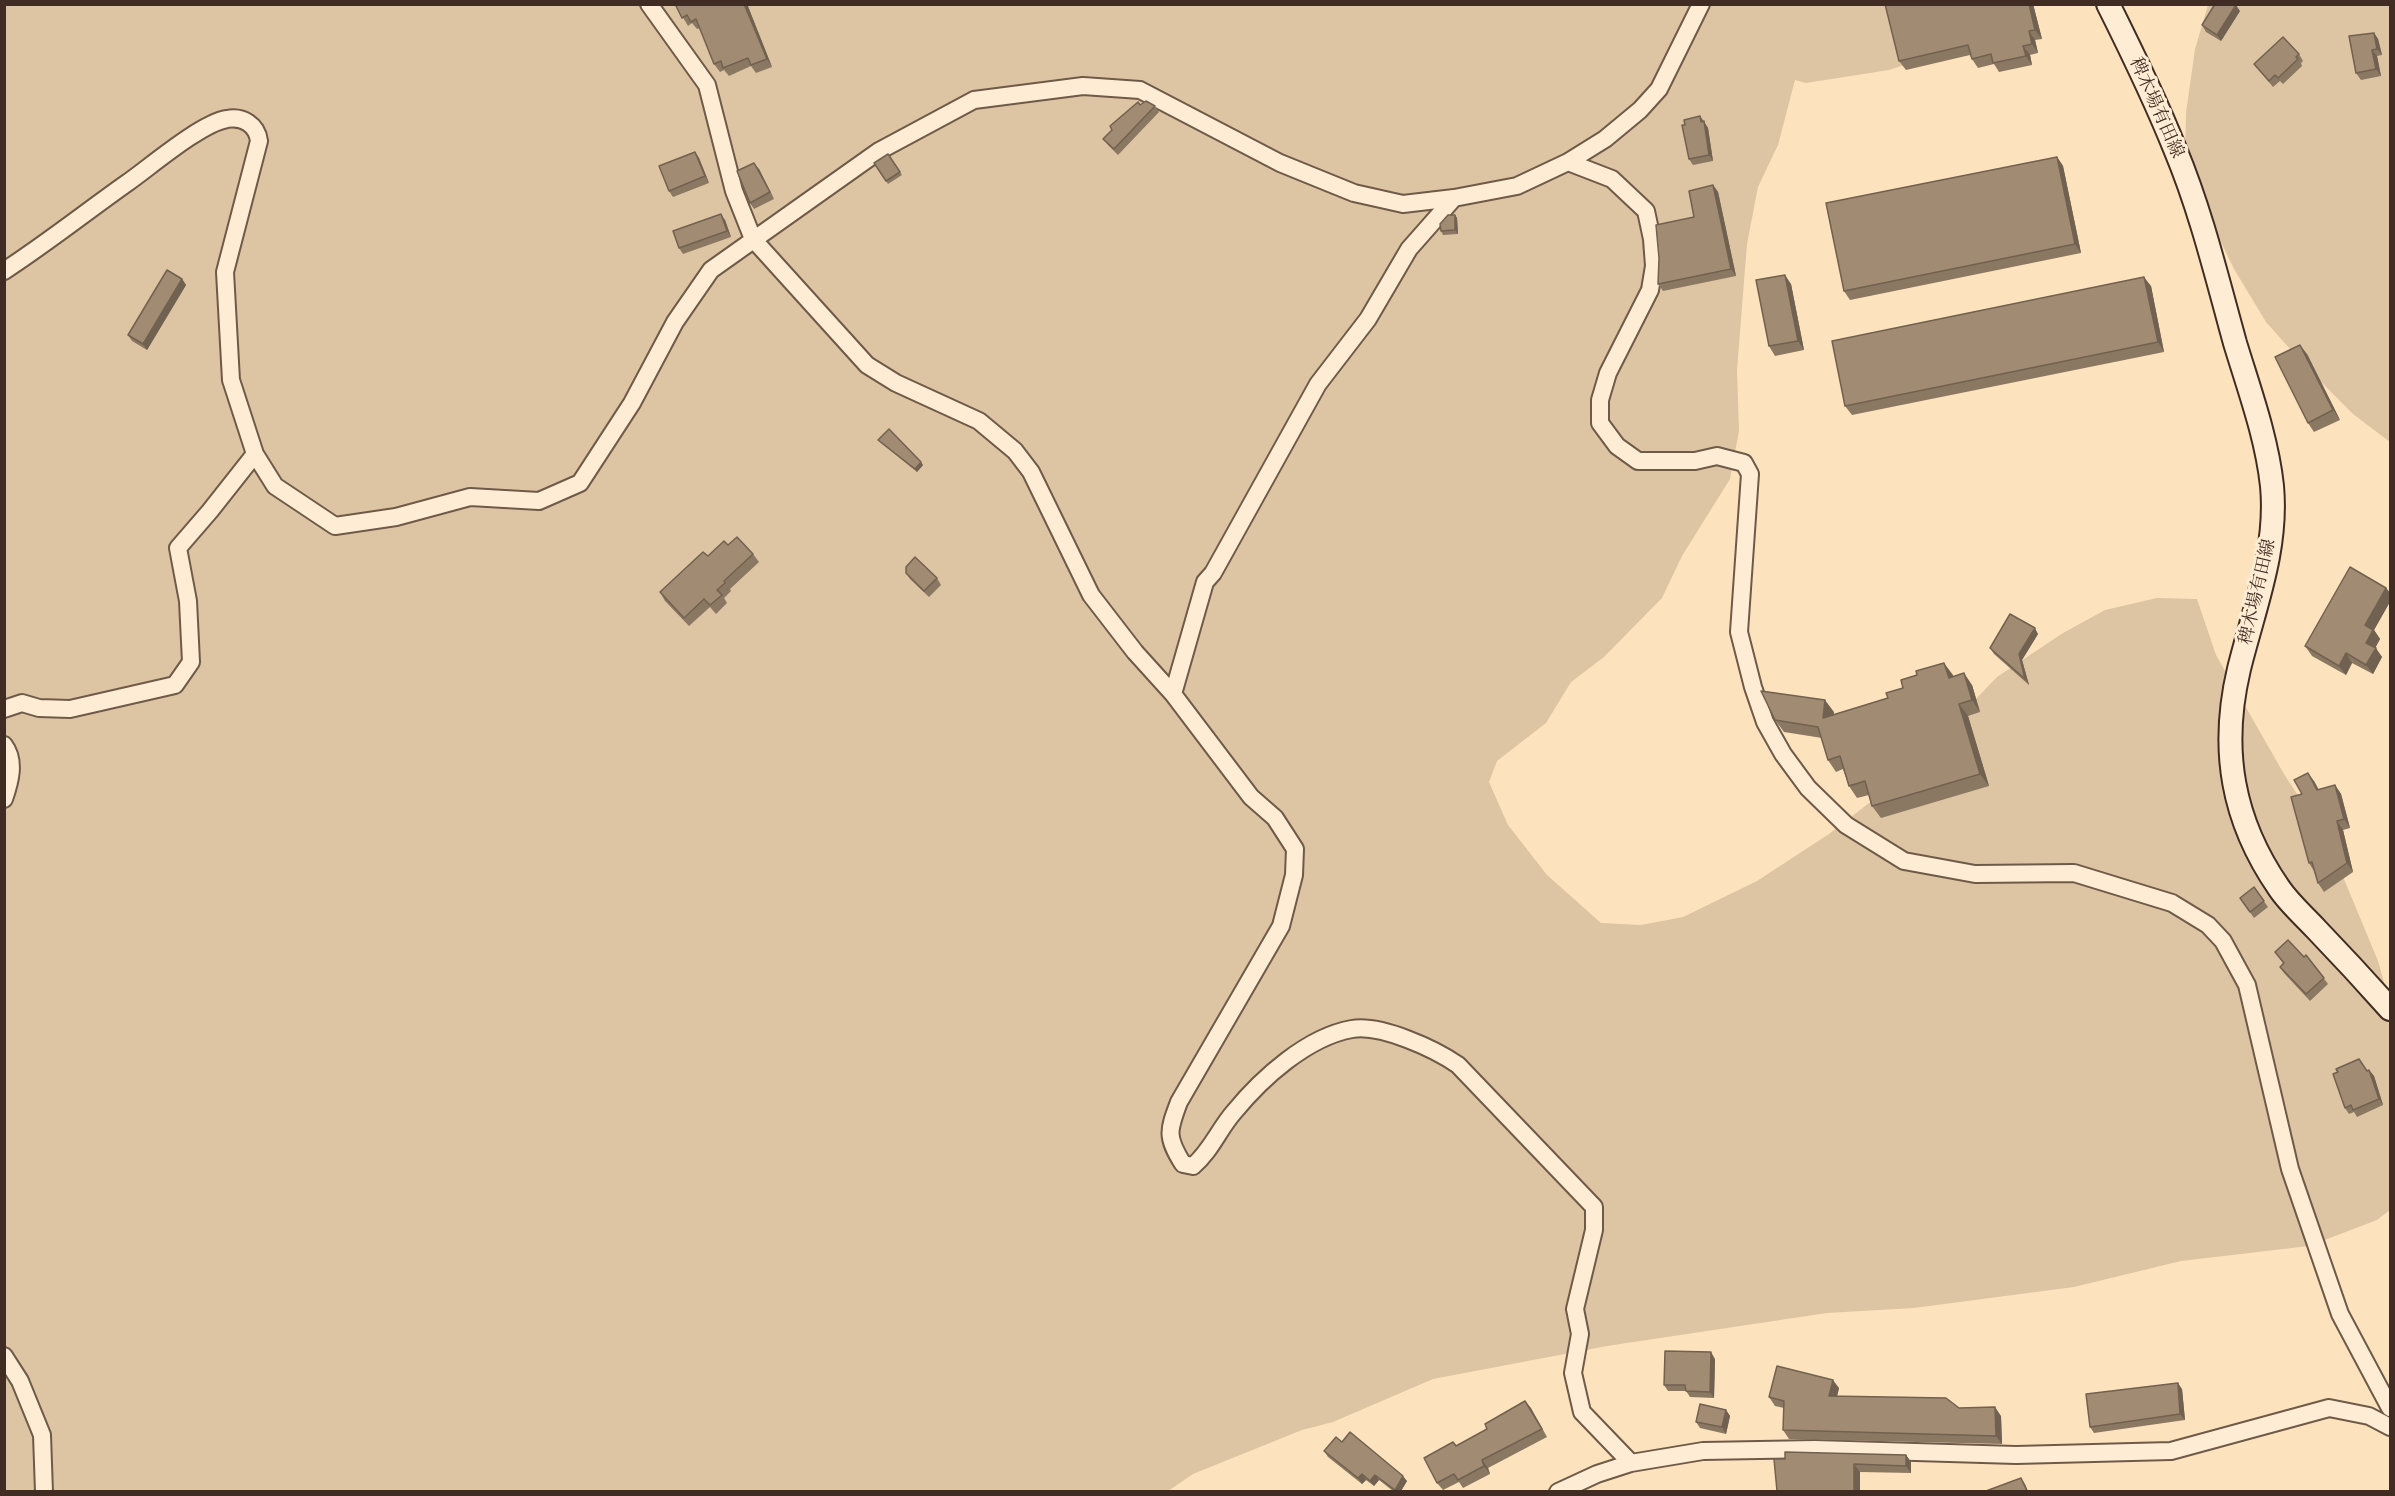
<!DOCTYPE html>
<meta charset="utf-8">
<style>
body{margin:0}
#map{position:relative;width:2395px;height:1496px;overflow:hidden;background:#fde3bd;font-family:"IM FELL Great Primer",serif}
canvas{display:block}
.frame{position:absolute;inset:0;border:6px solid #402c22;pointer-events:none}
</style>
<div id="map">
<canvas width="2395" height="1496"></canvas>
<div class="frame"></div>
</div>
<script>
const ctx = document.querySelector('canvas').getContext('2d');
ctx.lineJoin = 'round';
function fillPath(path, color) { ctx.fillStyle = color; ctx.fill(path, 'evenodd'); }
function trace(path, color, width, dash) { ctx.strokeStyle = color; ctx.lineWidth = width; ctx.lineCap = dash ? 'butt' : 'round'; ctx.setLineDash(dash || []); ctx.stroke(path); }
function drawText(font, color, halo, rows, align = 'center') {
  ctx.font = font + ' "IM FELL Great Primer","Noto Serif JP",serif'; ctx.lineWidth = 6; ctx.setLineDash([]); ctx.textBaseline = 'middle'; ctx.strokeStyle = halo; ctx.fillStyle = color; for (const [text, x, y, turn = 0] of rows) {
    ctx.save(); ctx.translate(x, y); ctx.rotate((+turn || 0) * Math.PI / 180); ctx.textAlign = isNaN(turn) ? turn : align; if (halo) ctx.strokeText(text, 0, 0); ctx.fillText(text, 0, 0); ctx.restore();
  }
}
fillPath(new Path2D(`
 M5,5H2025L1973,43L1889,70L1806,83L1795,80L1778,145L1758,187L1747,244L1737,370L1739,431L1730,479L1682,556L1662,598L1604,657L1571,682L1546,723L1497,761L1489,782L1508,825L1547,875L1601,923L1641,925L1683,917L1757,881L1829,834L1895,783L1997,677L2063,633L2105,610L2157,598L2197,599L2216,655L2284,774L2329,843L2378,961L2390,1004V1210L2377,1220L2309,1246L2181,1261L2074,1287L1914,1308L1827,1313L1607,1346L1433,1379L1333,1422L1302,1430L1193,1474L1168,1491L5,1492Z
 M2208,5H2390V442L2353,414L2307,368L2266,322L2234,269L2208,215L2185,156L2186,113L2195,49Z`), '#ddc4a3');
const street = new Path2D(`
 M649,4L707,85L734,191L753,239L867,365L896,383L979,421L1015,451L1031,472L1091,595L1135,652L1173,694L1251,797L1275,818L1295,849L1294,875L1281,926L1179,1102C1168,1131 1166,1137 1183,1164L1193,1166C1211,1151 1219,1129 1234,1112C1262,1078 1307,1037 1352,1029C1381,1024 1435,1049 1458,1065L1594,1207V1230L1575,1309L1580,1334L1573,1373L1582,1412L1631,1463
 M1568,162L1612,179L1646,211L1652,239L1654,266L1650,290L1608,373L1600,400V423L1617,446L1638,461H1695L1717,456L1744,463L1750,474L1739,632L1753,687L1765,722L1783,754L1808,788L1846,825L1904,861L1975,874L2074,873L2172,903L2208,925L2223,941L2247,985L2290,1169L2340,1314L2390,1408
 M4,271C47,243 86,212 127,183C150,167 201,123 227,119C243,116 257,125 259,141L225,272L231,380L255,454L275,486L335,526L396,517L470,497L539,501L580,483L632,403L675,322L711,270L879,151L974,100L1083,86L1140,90L1280,163L1354,193L1403,204L1454,198L1517,186L1568,162L1605,139L1640,110L1659,89L1701,4
 M1173,694L1205,582L1213,573L1318,384L1368,319L1409,249L1454,198
 M4,709L22,703L39,708L70,709L175,685L191,662L188,601L178,548L210,511L255,454
 M4,745C16,761 10,782 4,799
 M4,1356L20,1381L42,1435L44,1492
 M1558,1492L1597,1474L1631,1463L1703,1451L1815,1449L2016,1455L2171,1451L2329,1408L2369,1416L2390,1427`);
const secondary = new Path2D(`
 M2108,4C2132,52 2155,99 2175,149C2201,211 2217,278 2235,343C2249,389 2267,438 2272,486C2278,550 2254,608 2239,669C2220,749 2232,820 2279,888C2289,903 2304,916 2316,929C2341,955 2366,982 2390,1009`);
trace(street, '#6f5a49', 20);
trace(secondary, '#402c22', 26);
trace(street, '#feedd4', 16);
trace(secondary, '#feedd4', 22);
fillPath(new Path2D(`
 M675,4H747L772,67L756,73L751,66L729,76L724,70L720,72L714,64L700,28L697,29L692,23L688,26Z
 M2033,4L2042,39L2035,40L2038,53L2030,55L2032,65L1999,72L1994,64L1978,68L1972,59L1970,55L1906,70L1899,61Z
 M2240,11L2221,41L2206,32L2202,25Z
 M2374,33L2378,39L2382,55L2377,56L2381,76L2361,80L2356,73Z
 M2299,54L2303,61L2301,63L2302,66L2283,84L2280,81L2273,87L2254,64Z
 M1140,105L1155,106L1159,112L1118,155L1108,145L1103,139Z
 M1700,116L1708,128L1713,161L1693,165L1689,159L1685,125Z
 M695,152L699,158L709,183L673,197L669,191Z
 M888,154L902,175L888,184L874,163Z
 M2057,157L2063,166L2081,253L1850,300L1844,291Z
 M759,169L774,199L754,209L750,203Z
 M1713,185L1718,192L1736,276L1663,291L1658,284L1694,217Z
 M1455,215L1457,218L1458,234L1443,235L1441,231Z
 M725,220L731,237L683,254L679,248Z
 M182,279L186,285L147,350L132,341L128,335Z
 M1791,284L1804,350L1775,356L1769,346Z
 M2151,286L2164,352L1852,415L1845,406Z
 M2307,354L2340,420L2314,432L2308,423Z
 M878,440L923,465L917,472L881,443Z
 M728,545L753,554L759,562L730,589L731,591L724,598L727,603L716,614L710,607L689,626L665,601L660,592L708,556Z
 M906,573L937,578L941,585L929,597L910,579Z
 M2386,588L2391,594V600L2374,630L2380,639L2375,648L2382,657L2373,674L2352,663L2346,675L2312,656L2305,646Z
 M2038,634L2022,660L2029,685L1994,654L1990,648Z
 M1953,675V677L1972,685L1980,712L1968,716L1989,786L1881,818L1872,806L1869,795L1857,798L1849,786L1843,769L1836,772L1828,760L1822,738L1784,732L1775,720L1834,712L1833,715L1888,698Z
 M2314,781L2319,790L2335,785L2341,794L2350,828L2343,830L2353,872L2324,892L2318,883L2314,871L2309,863L2302,794Z
 M2254,887L2268,907L2254,918L2240,898Z
 M2275,952L2304,957L2306,955L2328,984L2310,1001L2284,973L2280,967L2283,963Z
 M2369,1070L2374,1076L2383,1105L2357,1117L2354,1112L2349,1114L2345,1108L2367,1071Z
 M1715,1359L1714,1398L1690,1397L1686,1391H1668L1664,1385Z
 M1839,1388L1837,1396L1959,1408L2001,1416L2002,1444L1789,1439L1783,1430L1784,1408L1775,1406L1769,1397Z
 M2182,1389L2185,1420L2094,1433L2090,1427Z
 M1525,1401L1547,1437L1488,1468L1490,1474L1463,1488L1459,1482L1443,1490L1437,1483L1453,1442L1456,1446L1487,1429Z
 M1726,1410L1730,1416L1726,1434L1700,1428L1696,1422Z
 M1342,1442L1407,1481L1401,1491H1393L1379,1480L1374,1486L1366,1480L1362,1484L1328,1457L1324,1451Z
 M1906,1455L1911,1462V1473L1860,1472V1491H1777L1785,1459Z`), '#8b7863');
fillPath(new Path2D(`
 M744,4H747L772,67L767,59Z
 M2029,4H2033L2042,39L2035,30Z
 M2236,5L2240,11L2221,41L2217,35Z
 M2029,31L2035,40L2038,53L2032,44Z
 M2374,33L2378,39L2382,55L2377,49Z
 M2023,46L2030,55L2032,65L2026,56Z
 M2372,50L2377,56L2381,76L2376,69Z
 M1700,116L1708,128L1713,161L1709,155Z
 M695,152L699,158L709,183L705,176Z
 M2057,157L2063,166L2081,253L2075,244Z
 M754,163L759,169L774,199L770,192Z
 M1713,185L1718,192L1736,276L1731,269Z
 M721,214L725,220L731,237L727,231Z
 M1455,215L1457,218L1458,234L1455,230Z
 M1785,275L1791,284L1804,350L1798,341Z
 M2144,277L2151,286L2164,352L2158,342Z
 M182,279L186,285L147,350L143,344Z
 M2300,345L2307,354L2340,420L2333,410Z
 M921,462L923,465L917,472L915,469Z
 M2386,588L2391,594V600L2374,630L2380,639L2373,652L2366,643L2365,625Z
 M2035,628L2038,634L2022,660L2029,685L2025,679L2019,654Z
 M2376,648L2382,657L2373,674L2366,665Z
 M2346,653L2352,663L2346,675L2339,666Z
 M1944,663L1953,675L1957,690L1949,678Z
 M1964,673L1972,685L1980,712L1972,700Z
 M1825,700L1834,712L1831,730L1823,718Z
 M1959,704L1968,716L1989,786L1980,774Z
 M2308,773L2314,781L2323,799L2317,790Z
 M2335,785L2341,794L2350,828L2344,819Z
 M2337,821L2343,830L2353,872L2347,863Z
 M2369,1070L2374,1076L2383,1105L2379,1099Z
 M1711,1352L1715,1359L1714,1398L1710,1392Z
 M1833,1380L1839,1388L1835,1405L1829,1396Z
 M2178,1383L2182,1389L2185,1420L2180,1414Z
 M1525,1401L1531,1408L1547,1437L1542,1429Z
 M1995,1407L2001,1416L2002,1444L1996,1436Z
 M1726,1410L1730,1416L1726,1434L1722,1427Z
 M1906,1455L1911,1462V1473L1906,1466Z
 M1482,1460L1488,1468L1490,1474L1484,1466Z
 M1854,1464L1860,1472V1491H1854Z
 M1362,1474L1366,1480L1362,1484L1358,1478Z
 M1375,1475L1379,1480L1374,1486L1370,1481Z
 M1403,1476L1407,1481L1401,1491H1396L1395,1490Z
 M2021,1478L2025,1484L2028,1491H2027Z`), '#716150');
const building = new Path2D(`
 M675,4H744L767,59L751,65L748,58L723,68L721,61L714,64L696,19L691,22L687,15L682,18Z
 M1885,4H2029L2035,30L2029,31L2032,44L2023,46L2026,56L1993,63L1991,54L1972,59L1968,45L1899,61Z
 M2215,4L2236,5L2217,35L2202,25Z
 M2374,33L2377,49L2372,50L2376,69L2356,73L2349,36Z
 M2283,37L2299,54L2296,57L2298,59L2278,78L2275,75L2269,81L2254,64Z
 M1146,101L1155,106L1114,149L1103,139L1112,130L1110,126L1138,102L1140,105Z
 M1700,116L1701,122L1704,121L1709,155L1689,159L1682,125H1685L1684,120Z
 M695,152L705,176L669,191L659,166Z
 M888,154L900,172L886,181L874,163Z
 M2057,157L2075,244L1844,291L1826,203Z
 M754,163L770,192L750,203L737,171Z
 M1713,185L1731,269L1658,284L1659,258L1656,225L1694,217L1689,191Z
 M721,214L727,231L679,248L673,231Z
 M1448,215H1455V230L1441,231L1440,224Z
 M167,270L182,279L143,344L128,335Z
 M1785,275L1798,341L1769,346L1756,280Z
 M2144,277L2158,342L1845,406L1832,341Z
 M2300,345L2333,410L2308,423L2275,357Z
 M889,429L921,462L915,469L878,440Z
 M737,537L753,554L724,581L725,583L717,590L722,595L710,605L704,599L684,618L660,592L703,552L708,556L724,541L728,545Z
 M915,557L937,578L924,591L906,573V567Z
 M2350,567L2386,588L2365,625L2373,630L2366,643L2376,648L2366,665L2346,653L2339,666L2305,646Z
 M2010,614L2035,628L2019,654L2025,679L1990,648Z
 M1944,663L1949,678L1964,673L1972,700L1959,704L1980,774L1872,806L1865,781L1849,786L1840,756L1828,760L1818,727L1775,720L1761,691L1825,700L1823,718L1888,698L1886,693L1903,688L1901,680L1917,675L1916,671Z
 M2308,773L2317,790L2335,785L2344,819L2337,821L2347,863L2318,883L2312,862L2309,863L2291,797L2302,794L2294,780Z
 M2254,887L2264,901L2250,912L2240,898Z
 M2288,940L2304,957L2306,955L2324,978L2306,994L2280,967L2284,963L2275,952Z
 M2359,1059L2367,1071L2369,1070L2379,1099L2353,1110L2351,1105L2345,1108L2333,1074L2338,1072L2336,1069Z
 M1665,1351L1711,1352L1710,1392L1686,1391L1685,1385H1664Z
 M1777,1366L1833,1380L1829,1396L1946,1398L1959,1408L1995,1407L1996,1436L1783,1430L1784,1401L1769,1397Z
 M2178,1383L2180,1414L2090,1427L2086,1394Z
 M1525,1401L1542,1429L1482,1460L1484,1466L1458,1480L1454,1474L1437,1483L1424,1458L1453,1442L1456,1446L1487,1429L1485,1424Z
 M1700,1404L1726,1410L1722,1427L1696,1422Z
 M1350,1432L1403,1476L1395,1490L1375,1475L1370,1481L1362,1474L1358,1478L1324,1451L1336,1437L1342,1442Z
 M1785,1452L1906,1455V1466L1854,1464V1491H1777L1774,1459H1785Z
 M2021,1478L2027,1491H1986Z`);
fillPath(building, '#a28b73');
trace(building, '#716150', 1.5);
drawText('18px', '#402c22', '#feedd4', [
 ["稗木場有田線",2156,108,66],
 ["稗木場有田線",2258,592,-77]
]);
</script>
